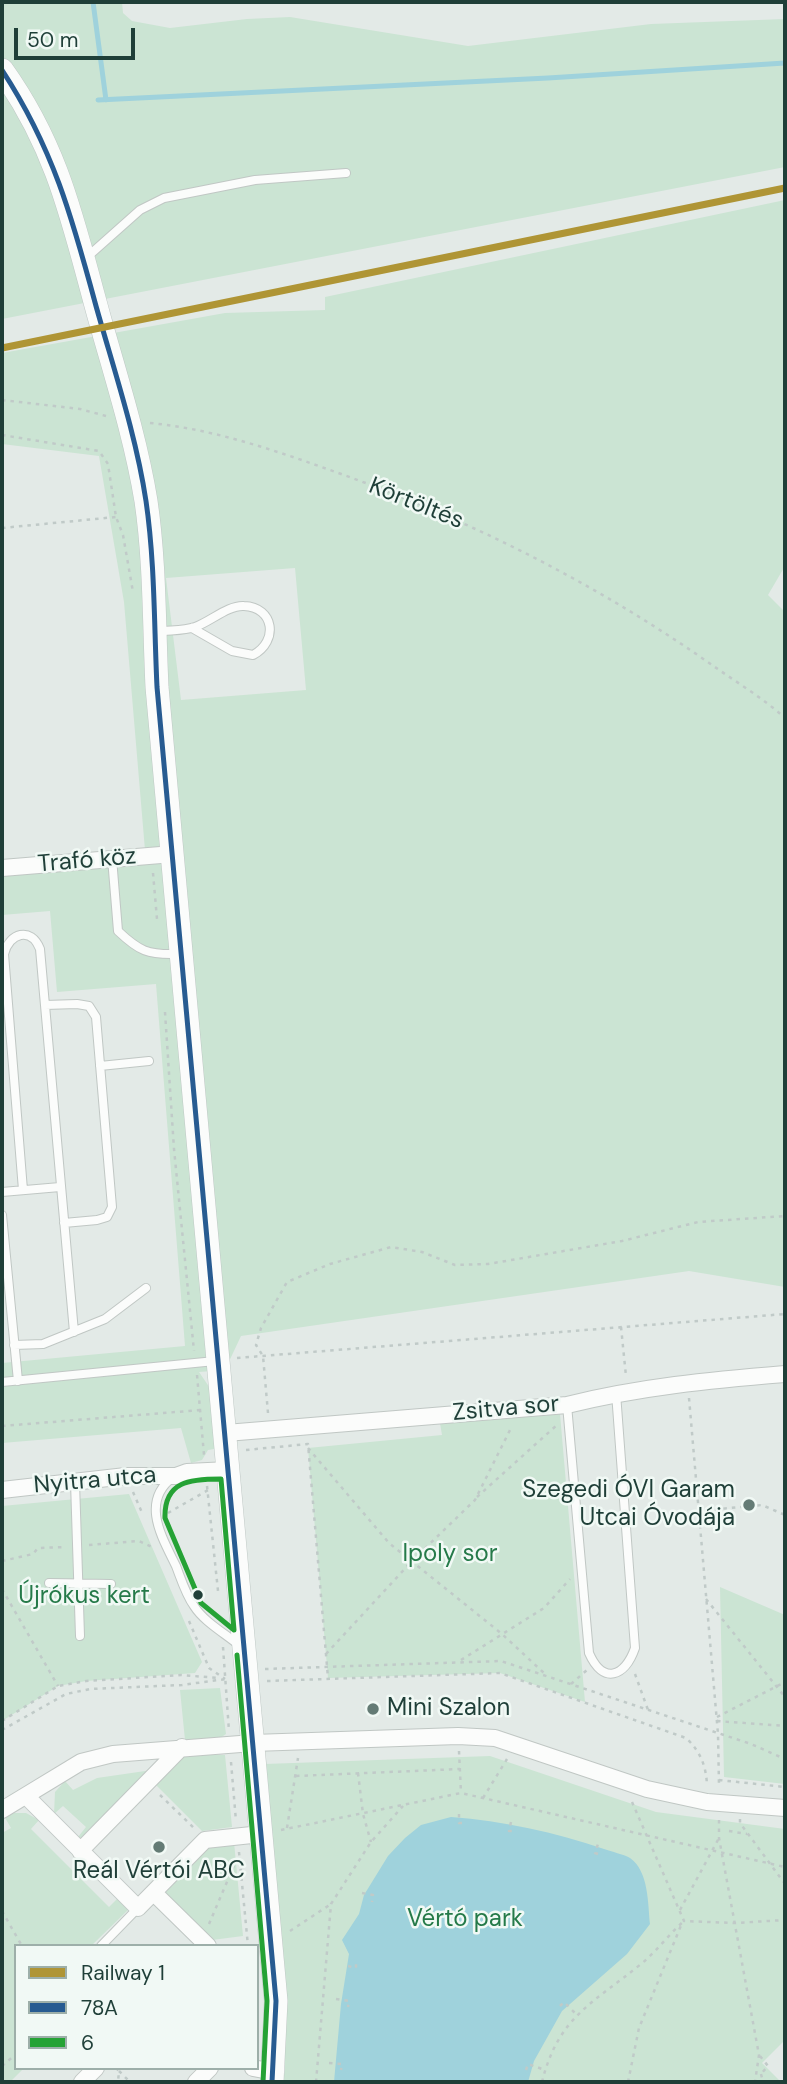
<!DOCTYPE html>
<meta charset="utf-8">
<style>
body{margin:0}
#map{position:relative;width:787px;height:2084px;overflow:hidden;background:#e3eae7;font-family:"DM Sans",sans-serif}
canvas{display:block}
.frame{position:absolute;inset:0;border:4px solid #1f3f38;pointer-events:none}
.legend{position:absolute;left:14px;top:1944px;width:245px;height:126px;box-sizing:border-box;background:#f1f9f5;border:2px solid #9dafa9;margin:0;padding:9px 12px;list-style:none;font-size:21px;color:#1f3f38}
.legend li{display:flex;align-items:center;gap:14px;height:35px}
.legend b{width:35px;border:2px solid #9dafa9}
.scale{position:absolute;left:14px;top:28px;width:121px;height:32px;box-sizing:border-box;border:4px solid #1f3f38;border-top:0;padding-left:9px;font-size:21px;line-height:24px;white-space:nowrap;color:#1f3f38;-webkit-text-stroke:5px #f1f9f5;paint-order:stroke}
</style>
<div id="map">
<canvas width="787" height="2084"></canvas>
<div class="frame"></div>
<ul class="legend">
<li><b style="height:9px;background:#af9535"></b>Railway 1</li>
<li><b style="height:9px;background:#275b91"></b>78A</li>
<li><b style="height:9px;background:#25a235"></b>6</li>
</ul>
<div class="scale">50 m</div>
</div>
<script>
const ctx = document.querySelector('canvas').getContext('2d');
ctx.lineJoin = 'round';
function fillPath(path, color) { ctx.fillStyle = color; ctx.fill(path, 'evenodd'); }
function trace(path, color, width, dash) { ctx.strokeStyle = color; ctx.lineWidth = width; ctx.lineCap = dash ? 'butt' : 'round'; ctx.setLineDash(dash || []); ctx.stroke(path); }
function drawText(font, color, halo, rows, align = 'center') {
  ctx.font = font + ' "DM Sans",sans-serif'; ctx.lineWidth = 5; ctx.setLineDash([]); ctx.textBaseline = 'middle'; ctx.strokeStyle = halo; ctx.fillStyle = color; for (const [text, x, y, turn = 0] of rows) {
    ctx.save(); ctx.translate(x, y); ctx.rotate((+turn || 0) * Math.PI / 180); ctx.textAlign = isNaN(turn) ? turn : align; if (halo) ctx.strokeText(text, 0, 0); ctx.fillText(text, 0, 0); ctx.restore();
  }
}
fillPath(new Path2D(`
 M2,2H122L123,13L132,21L170,28L247,19L290,17L468,46L651,24L785,19V167L2,319Z
 M785,200V566L768,595L785,612V1287L689,1271L241,1336L225,1370L199,1372L214,1394L217,1443L214,1449L208,1450L202,1460L191,1463L181,1428L2,1443V1363L185,1346L156,984L57,992L50,911L2,915V876L146,862L124,602L99,456L2,444V353L225,313L325,310V297ZM295,568L306,690L181,700L166,578Z
 M560,1414L585,1702L500,1673L328,1678L308,1448L442,1435L440,1423Z
 M129,1494L202,1662L195,1673L86,1681L58,1686L2,1721V1506Z
 M720,1587L785,1615V1784L724,1777Z
 M220,1688L226,1734L220,1738L185,1740L180,1690Z
 M183,1754L225,1755L232,1827L202,1831L156,1785Z
 M490,1756L656,1812L785,1829V2040L762,2063L781,2082H282L285,2071L284,1998L265,1764Z
 M152,1770L84,1838L78,1837L86,1827L63,1806L54,1814L55,1792L65,1781L73,1790L97,1778Z
 M14,1813H26L39,1820L31,1829L109,1907L117,1899L128,1910L91,1946H16V2068H24L10,2082H2V1833L11,1828L4,1816Z
 M234,1842L243,1936L212,1940L165,1893L211,1845Z`), '#cbe4d3');
fillPath(new Path2D(`
 M451,1817C503,1821 555,1832 604,1849C612,1852 623,1854 630,1858C649,1871 648,1905 650,1924L627,1954L562,2011L534,2061L528,2082H334L341,2004L349,1954L342,1940L359,1914L364,1895L388,1856L405,1838L421,1825Z`), '#9fd2dc');
trace(new Path2D(`
 M93,2L106,100
 M98,100L548,78L785,63`), '#9fd2dc', 5);
const lane = new Path2D(`
 M86,258L140,210L164,198L255,180L346,173
 M157,632C169,630 183,631 195,627C210,622 228,605 244,606C274,607 279,641 253,655L232,651L192,628
 M112,858L118,931C139,951 148,955 177,954
 M45,1005L77,1004L89,1006L96,1017L112,1207L107,1217L97,1220L64,1223
 M100,1066L149,1061
 M23,1190L4,954C9,933 31,926 40,949L74,1332
 M2,1192L60,1187
 M2,1215L18,1381
 M14,1345L43,1344L105,1319L146,1288
 M2,1382L215,1361
 M567,1405L589,1653C603,1685 625,1677 635,1648L616,1393
 M173,1477C140,1502 162,1537 176,1566C181,1579 186,1595 194,1606C204,1622 226,1634 240,1646
 M75,1482L80,1636
 M49,1583L111,1584
 M101,1946L138,1908`);
const street = new Path2D(`
 M2,868L173,854
 M226,1433L567,1405C639,1387 711,1380 785,1374
 M2,1490L126,1476H176L187,1472L229,1470
 M26,1796L138,1908L205,1840L261,1834
 M2,1810L81,1762L113,1754L253,1743L458,1736L495,1738L647,1789L707,1802L785,1808
 M80,1851L182,1747
 M154,1893L208,1946
 M253,2068L274,2072
 M82,2082L96,2068
 M196,2082L210,2068`);
const secondary = new Path2D(`
 M2,70C60,151 74,227 100,320C117,380 136,440 146,501C155,562 154,625 157,687L276,2001L272,2082`);
trace(lane, '#c0c7c4', 10);
trace(street, '#c0c7c4', 18);
trace(secondary, '#bfc8c5', 24);
trace(new Path2D(`
 M2,400L80,409L106,416
 M150,423C212,429 271,449 330,470C466,518 594,582 712,665C736,682 763,698 785,718
 M2,435L99,451L108,464L116,517L123,535L133,592
 M2,528L116,517
 M153,873L157,919
 M165,1012L174,1149L194,1351
 M621,1327L626,1376
 M237,1358L785,1314
 M197,1375L204,1455
 M689,1398L718,1734L719,1786
 M268,1413L263,1356L256,1345L261,1328L287,1282L330,1264L391,1247L422,1252L455,1265L488,1264L622,1241L698,1222L785,1216
 M2,1426L201,1410
 M308,1448L389,1543L502,1634L545,1674
 M246,1450L308,1444L328,1678
 M207,1486L218,1591
 M133,1492L143,1515
 M477,1497L558,1424
 M698,1511L762,1505L785,1515
 M168,1513L208,1490
 M89,1545L139,1541L154,1548
 M2,1561L33,1554L38,1548L65,1547
 M2,1589L58,1686
 M706,1599L785,1697
 M189,1621L209,1668L225,1679
 M223,1647L229,1731
 M326,1654L412,1561L475,1500L512,1426
 M461,1660L544,1608L570,1579
 M265,1669L501,1661L751,1744L785,1759
 M635,1674L648,1710
 M267,1681L500,1673L686,1738C700,1751 706,1765 707,1785
 M571,1684L587,1670
 M717,1717L785,1682
 M2,1721L58,1686L86,1681L181,1675L219,1678
 M717,1721L785,1726
 M2,1730L66,1694L90,1689L182,1685L226,1679
 M459,1751L461,1793
 M231,1762L236,1821
 M358,1773L363,1814L371,1842
 M296,1776L460,1769
 M719,1780L785,1787
 M160,1795L195,1829
 M483,1798L507,1759
 M632,1802L684,1921L735,1923L785,1920
 M459,1814V1823H462
 M740,1819V1823L785,1884
 M719,1820V1838L759,2055L755,2082
 M511,1822L509,1831H513
 M287,1828L298,1758
 M281,1830L461,1793L785,1867
 M729,1831L747,1834
 M239,1852L248,1946
 M598,1854L595,1853L598,1844
 M362,1893L373,1895L372,1902
 M680,1910L719,1838
 M2,1911L22,1946
 M209,1924L238,1856
 M290,1931L331,1904
 M348,1966L356,1968V1964
 M336,1999L349,2001L348,2007
 M560,2006L564,2002L577,2015
 M760,2056L768,2066L761,2074
 M329,2063L342,2064L341,2070
 M2,2066L16,2054
 M116,2068L119,2071L118,2082
 M526,2070L528,2064L545,2070
 M119,2071L130,2082
 M761,2074L763,2082
 M316,2082L331,1904L371,1842L403,1806
 M542,2082C558,2017 593,2003 641,1964C657,1951 669,1934 684,1921
 M628,2082L639,2028L682,1923`), '#c0cac8', 2.5, [3.5, 5]);
trace(lane, '#fbfcfb', 8);
trace(street, '#fbfcfb', 16);
trace(secondary, '#fbfcfb', 23);
trace(new Path2D(`
 M2,70C53,148 72,217 96,306C114,370 136,435 146,501C155,563 154,625 157,687L276,2001L272,2082`), '#275b91', 5);
trace(new Path2D(`
 M221,1479L234,1630L201,1603L165,1518C164,1481 190,1479 221,1479Z
 M237,1655L267,2001L263,2082`), '#25a235', 5);
trace(new Path2D(`
 M2,348L785,188`), '#af9535', 7);
for (const [x, y, r, color] of [
 [749,1505,7,"#647b75"],
 [198,1595,6,"#1f3f38"],
 [373,1709,7,"#647b75"],
 [159,1847,7,"#647b75"]
]) { const dot = new Path2D(); dot.arc(x, y, r, 0, 2 * Math.PI); ctx.fillStyle = color; ctx.fill(dot); trace(dot, '#f1f9f5', 2.5); }
drawText('24px', '#1f3f38', '#f1f9f5', [
 ["Körtöltés",416,504,22],
 ["Trafó köz",87,861,-5],
 ["Zsitva sor",506,1409,-5],
 ["Nyitra utca",95,1481,-5]
]);
drawText('24px', '#1f3f38', '#f1f9f5', [
 ["Szegedi ÓVI Garam",735,1491],
 ["Utcai Óvodája",735,1519],
 ["Mini Szalon",387,1709,"left"],
 ["Reál Vértói ABC",159,1872,"center"]
], 'right');
drawText('24px', '#257a49', '#f1f9f5', [
 ["Ipoly sor",450,1555],
 ["Újrókus kert",84,1597],
 ["Vértó park",465,1920]
]);
</script>
